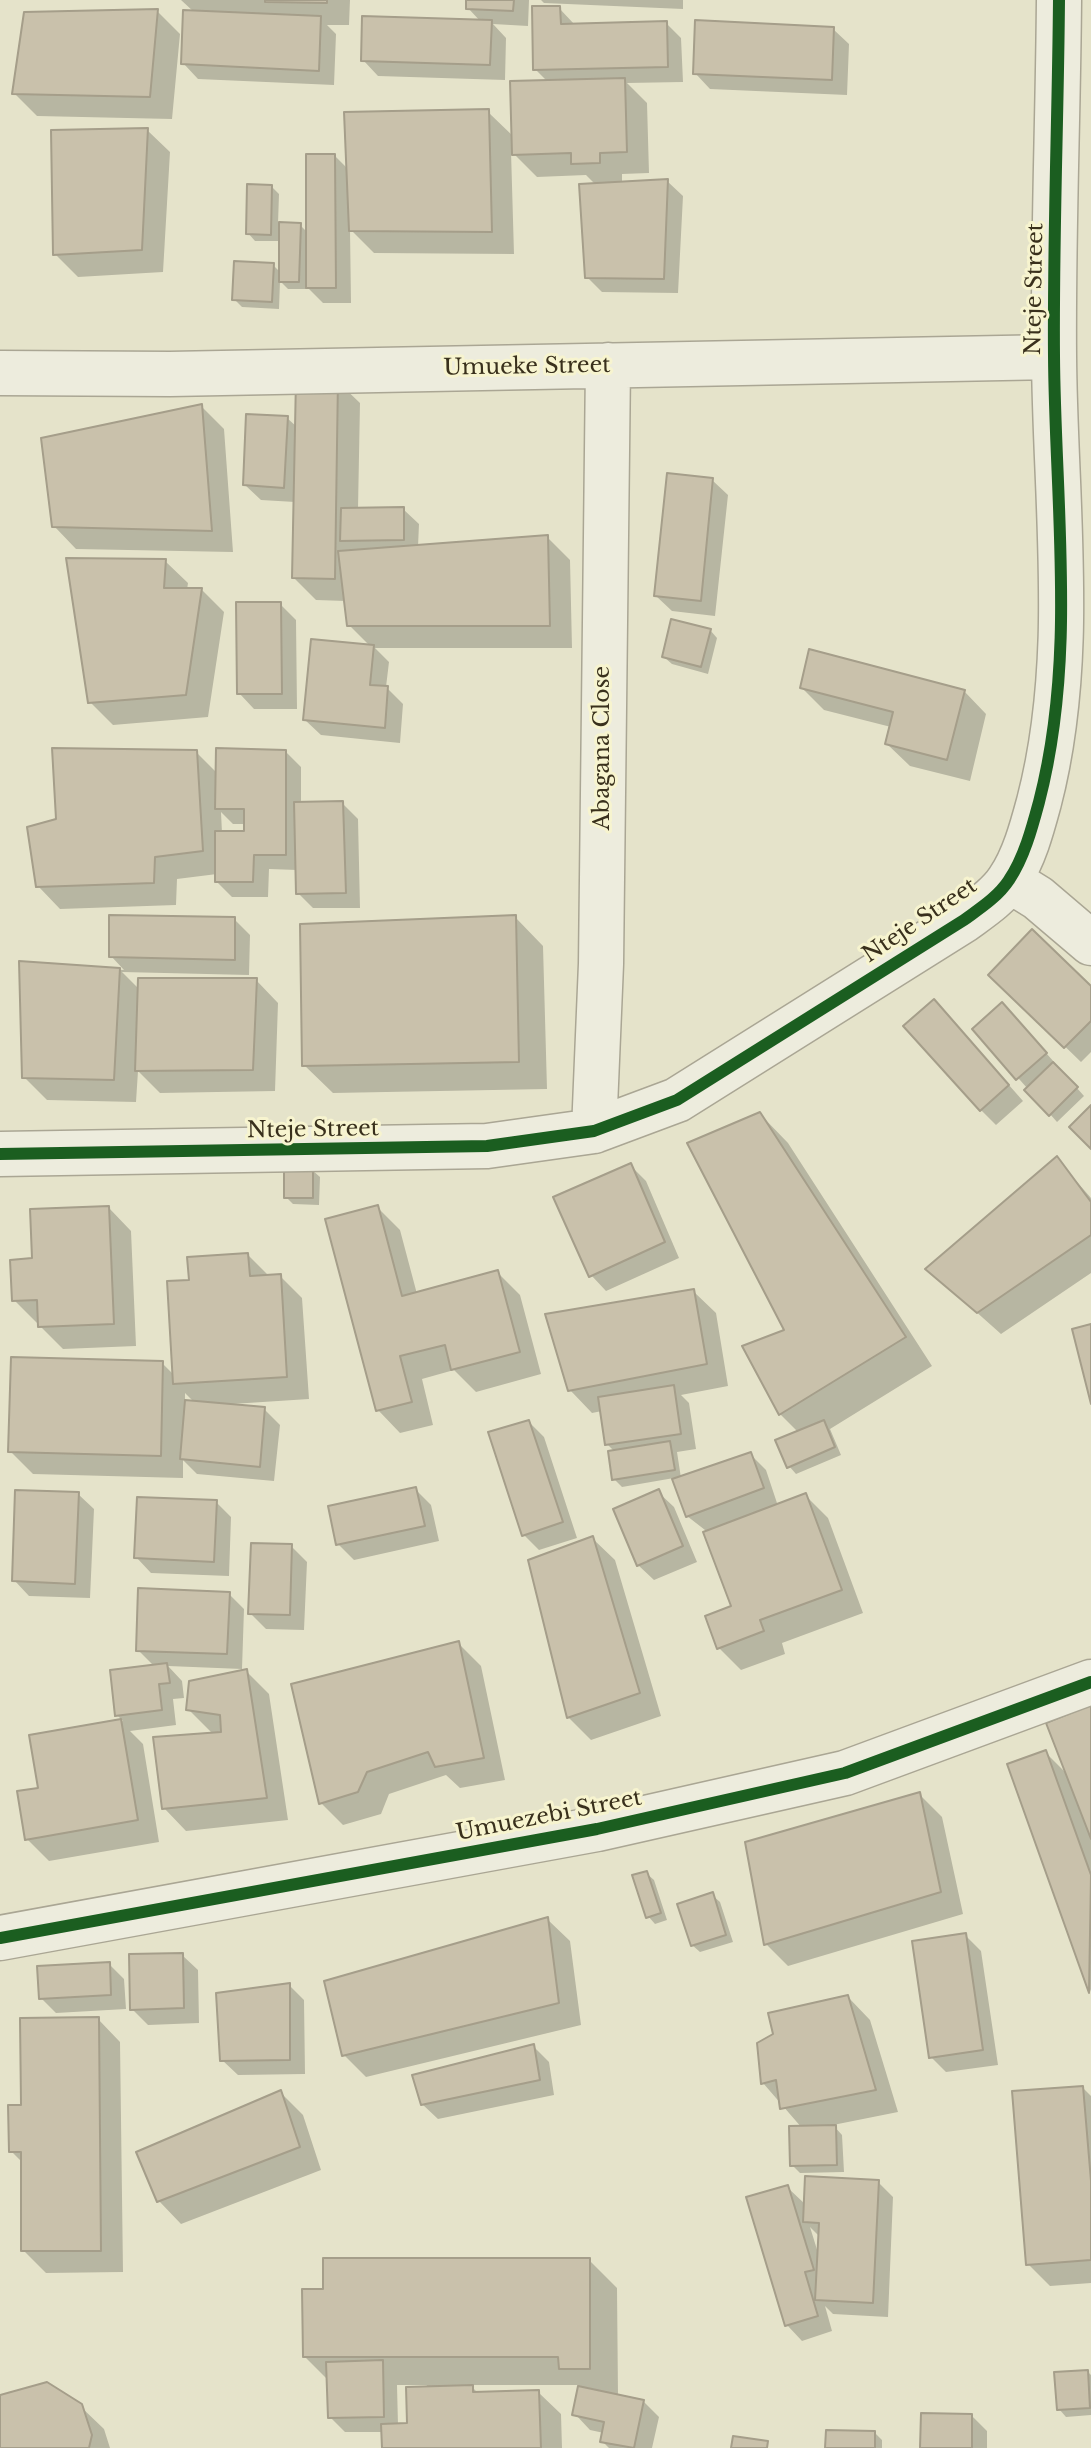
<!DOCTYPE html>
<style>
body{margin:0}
canvas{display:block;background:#e5e3ca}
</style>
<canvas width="1091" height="2448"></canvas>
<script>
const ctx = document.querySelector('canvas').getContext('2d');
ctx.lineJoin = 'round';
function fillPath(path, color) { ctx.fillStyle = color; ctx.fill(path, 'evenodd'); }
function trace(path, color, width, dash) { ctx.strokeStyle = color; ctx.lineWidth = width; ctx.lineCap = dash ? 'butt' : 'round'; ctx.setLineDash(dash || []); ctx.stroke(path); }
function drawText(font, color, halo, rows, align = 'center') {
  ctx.font = font + ' "Libre Baskerville",serif'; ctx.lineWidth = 6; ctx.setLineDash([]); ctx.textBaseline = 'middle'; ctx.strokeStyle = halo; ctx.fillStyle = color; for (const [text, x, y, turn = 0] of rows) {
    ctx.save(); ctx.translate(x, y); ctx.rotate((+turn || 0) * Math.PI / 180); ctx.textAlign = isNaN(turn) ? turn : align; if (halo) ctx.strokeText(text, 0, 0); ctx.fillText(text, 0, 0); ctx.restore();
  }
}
fillPath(new Path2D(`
 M181,0H350L349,25H327L336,34L334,85L198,79L183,63L194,12Z
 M468,0H529L528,26L493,24L506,38L505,80L378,76L363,60L481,22L468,8Z
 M541,0H683V9L544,3Z
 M559,8L575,25L666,23L681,38L683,82L627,83L647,103L649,173L622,174V183L667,181L683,196L678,293L602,292L587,277L596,185L586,175L537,177L511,151L514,254L374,253L350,229L351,303H323L306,286V289H288L280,281L279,309L242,307L234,299L273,265L281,273V241H255L248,233L272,187L279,194L278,224L300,225L308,233L335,156L349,170L488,112L514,137L548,82L535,69Z
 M157,11L180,34L172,119L37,116L14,93Z
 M833,29L849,44L847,95L710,89L695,73Z
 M147,130L170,152L163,272L78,277L55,254Z
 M337,381L360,403L358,509H403L419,524L418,547L547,537L570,560L572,648H375L389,662L386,687L403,704L400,743L321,735L305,720L370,646L349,625L346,601L316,600L294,578L295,502L261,500L245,485L287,418L297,427Z
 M201,406L224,429L233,552L76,549L54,526Z
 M712,480L728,495L715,616L672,611L656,596Z
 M165,561L188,583L187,590H202L224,612L208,717L113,725L90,702Z
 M280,604L296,620L297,709H254L239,693Z
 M710,630L717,638L708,674L672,664L664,657Z
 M802,688L964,691L986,714L970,781L910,766L887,744L891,727L824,710Z
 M196,752L218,774L286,752L301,767V804L342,803L358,819L360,908H313L298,893L297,870L269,869L268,897H232L217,882V874L177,879L176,905L60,909L38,886L58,820ZM221,812L233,824H246V834L222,833Z
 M515,917L543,946L547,1089L333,1093L304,1065Z
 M234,919L250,935L249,975L122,972L140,990L256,980L278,1003L275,1091L160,1093L138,1071L136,1102L47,1100L24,1077L21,963L124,970L111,956Z
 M991,975L1091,989V1052L1081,1062Z
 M949,1017L1023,1101L996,1125L981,1110Z
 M1017,1020L1084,1096L1057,1122L975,1029Z
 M760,1114L788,1143L932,1366L830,1429L841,1455L796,1474L789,1466L799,1433L780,1414L787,1331Z
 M1057,1159L1091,1198V1273L1001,1334L928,1269Z
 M631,1166L646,1181L679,1258L606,1291L591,1275Z
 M312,1170L320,1177L319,1205L293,1204L286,1197Z
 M377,1207L400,1230L417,1294L498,1273L520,1295L541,1374L476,1392L454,1370L422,1379L433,1425L400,1433L378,1410Z
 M109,1208L131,1231L136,1346L63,1349L14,1300L34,1260Z
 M248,1255L269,1276H280L302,1298L309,1399L232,1404L264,1409L280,1425L274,1481L197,1474L183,1460V1478L33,1474L10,1451L162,1363L175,1376ZM185,1393L194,1402H185Z
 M693,1291L716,1313L728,1386L681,1395L689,1403L696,1449L677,1452L681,1478L750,1454L766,1470L778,1506L806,1496L828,1518L863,1613L782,1643L785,1654L741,1670L719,1648L733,1607L705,1530L687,1516L674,1478L622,1487L614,1479L615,1452L607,1444L602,1411L592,1413L570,1390Z
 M529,1422L544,1437L577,1538L539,1550L524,1535Z
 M415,1489L431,1505L439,1541L354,1560L338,1544Z
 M658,1492L674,1507L697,1562L654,1580L638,1565Z
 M78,1494L94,1509L90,1598L29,1596L14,1580Z
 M216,1502L231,1517L229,1576L151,1573L136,1557Z
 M592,1538L615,1560L661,1716L591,1740L568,1717Z
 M291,1546L307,1562L304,1630L266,1629L250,1613Z
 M229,1594L244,1609L242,1669L168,1666L182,1681L184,1698L173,1699L176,1725L130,1731L143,1744L159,1842L49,1861L27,1839L40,1789L31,1737L123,1721L117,1715L155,1667L138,1650Z
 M459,1644L481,1666L505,1780L460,1788L446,1775L389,1794L381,1814L343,1825L321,1803Z
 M247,1672L269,1694L288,1820L186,1831L164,1808L214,1735L188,1709Z
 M1091,1707V1992L1010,1765L1045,1752L1068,1775Z
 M919,1794L942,1817L963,1914L788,1966L766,1944Z
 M646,1873L654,1880L667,1920L655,1924L648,1916Z
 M712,1895L720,1902L733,1942L700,1952L692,1945Z
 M547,1919L570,1941L581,2025L366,2077L344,2055Z
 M966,1936L981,1951L998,2065L946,2072L931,2057Z
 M182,1955L198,1970L199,2023L148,2025L132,2009Z
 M109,1964L124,1979L126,2009L56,2013L41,1998Z
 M289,1985L304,2000L305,2074L238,2075L222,2060Z
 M848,1997L870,2020L898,2112L833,2125L842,2135L844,2172L800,2173L792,2165L802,2128L763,2083Z
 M98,2019L120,2042L123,2272L46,2273L23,2250V2163L11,2151Z
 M533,2046L549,2062L554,2095L438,2119L422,2104Z
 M1083,2088L1091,2096V2283L1050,2286L1028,2264Z
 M280,2092L303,2115L321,2170L181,2224L159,2201Z
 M878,2182L893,2197L888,2317L833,2314L825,2306L832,2331L802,2341L787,2325V2187L806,2205ZM810,2227L820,2237L819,2256Z
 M589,2260L617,2288L618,2396L643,2401L659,2417L652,2448H609L602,2441L604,2433L590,2430L575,2414L580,2388L577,2385H470L479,2394L538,2392L561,2414L562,2448H384L383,2432H345L330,2417L329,2381L305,2357ZM397,2385H427L409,2425H398Z
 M1088,2372L1091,2375V2415L1066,2417L1059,2409Z
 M0,2397L80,2406L104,2429L110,2448H0Z
 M972,2416L987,2431V2448H922Z
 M875,2433L882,2440V2448H827Z`), '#0003');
const building = new Path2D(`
 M265,0H327V3L265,2Z
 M466,0H514L513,11L466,9Z
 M532,6H560L561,24L667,21L668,67L533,70Z
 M158,9L150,97L12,94L24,12Z
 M183,10L321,16L319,71L181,64Z
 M362,16L492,20L490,65L361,61Z
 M695,20L834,27L832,80L693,74Z
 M625,78L627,152L600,153V163L571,164V153L512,155L510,81Z
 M489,109L492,232L349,231L344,112Z
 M148,128L142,250L53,255L51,130Z
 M306,154H335L336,288H306Z
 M668,179L664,279L585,278L579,184Z
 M247,184L272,185L271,235L246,234Z
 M279,222L301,223L299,282H279Z
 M234,261L274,263L272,302L232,300Z
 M296,378L338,379L335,579L292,578Z
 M202,404L212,531L52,527L41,438Z
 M246,414L288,416L284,488L243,485Z
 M667,473L713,478L701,601L654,596Z
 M404,507V540L340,541L341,508Z
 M548,535L550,626H347L338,551Z
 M66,558L166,559L164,588H202L186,695L88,703Z
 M236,602H281L282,694H237Z
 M671,619L711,629L701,667L662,657Z
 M311,639L374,645L370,685L388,686L385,728L303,720Z
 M809,649L965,690L947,760L885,744L893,712L800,688Z
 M52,748L197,750L203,851L155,857L154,883L36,887L27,827L56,819Z
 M216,748L286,750V855H254L253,882H215V831H244V809H215Z
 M343,801L346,893L296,894L294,802Z
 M109,915L235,917V960L109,957Z
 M516,915L519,1062L302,1066L300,924Z
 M1032,929L1091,986V1021L1064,1048L988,975Z
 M19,961L120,968L114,1080L22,1078Z
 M138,978H257L253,1070L135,1071Z
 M934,999L1009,1085L980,1111L903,1026Z
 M1002,1002L1047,1053L1016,1080L972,1029Z
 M1053,1062L1078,1087L1049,1116L1024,1090Z
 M1091,1105V1149L1069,1127Z
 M760,1112L906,1337L779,1415L742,1346L784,1330L687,1143Z
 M1057,1156L1091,1202V1235L977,1313L925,1269Z
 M631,1163L665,1242L589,1277L553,1197Z
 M284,1168H313V1198H284Z
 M378,1205L402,1296L498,1270L520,1352L451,1370L445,1345L400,1356L412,1402L376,1411L325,1219Z
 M109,1206L114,1324L38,1327L37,1300L12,1301L10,1260L32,1258L30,1209Z
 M248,1253L250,1276L281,1274L287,1377L173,1384L167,1281L189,1280L187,1257Z
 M694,1289L707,1364L568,1391L545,1314Z
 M1091,1324V1404L1072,1329Z
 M11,1357L163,1361L161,1456L8,1452Z
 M674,1385L681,1434L605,1445L598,1397Z
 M185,1400L265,1407L260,1467L180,1459Z
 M529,1420L563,1522L522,1536L488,1432Z
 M824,1420L835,1447L787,1468L775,1440Z
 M670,1441L675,1470L612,1480L608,1451Z
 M751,1452L764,1488L686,1517L672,1479Z
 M416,1487L425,1526L336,1545L328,1506Z
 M659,1489L683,1546L637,1566L613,1509Z
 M15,1490L79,1492L75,1584L12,1581Z
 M806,1493L842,1590L760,1620L764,1631L717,1649L705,1616L731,1606L703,1532Z
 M137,1497L217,1500L214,1562L134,1558Z
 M593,1536L640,1693L567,1718L528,1560Z
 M251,1543L292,1544L290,1615L248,1614Z
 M138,1588L230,1592L227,1654L136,1651Z
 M459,1641L484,1758L435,1767L428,1752L367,1772L358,1792L319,1804L291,1684Z
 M167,1663L170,1683L159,1684L162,1710L115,1716L110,1670Z
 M247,1669L267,1798L162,1809L153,1737L221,1732L220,1715L186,1710L189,1681Z
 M1091,1705V1839L1046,1723Z
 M121,1719L138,1820L25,1840L17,1791L38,1788L29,1735Z
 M1046,1750L1091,1875L1089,1993L1007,1764Z
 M920,1792L941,1892L764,1945L745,1842Z
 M647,1871L661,1913L646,1918L632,1875Z
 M713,1892L726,1935L691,1946L677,1904Z
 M548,1917L559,2003L342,2056L324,1981Z
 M966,1933L983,2050L929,2058L912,1941Z
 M183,1953L184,2008L130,2010L129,1954Z
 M110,1962L111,1995L39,1999L37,1966Z
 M290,1983V2060L220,2061L216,1993Z
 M848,1995L876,2090L780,2109L776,2080L761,2084L757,2043L773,2034L768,2013Z
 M99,2017L101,2251H21V2152H9L8,2105H21L20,2018Z
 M534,2044L540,2080L421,2105L412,2075Z
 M1083,2086L1091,2181V2260L1026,2265L1012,2091Z
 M281,2090L300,2147L157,2202L136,2152Z
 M836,2125L837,2165L790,2166L789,2126Z
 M805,2176L879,2180L873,2303L815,2300L819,2223L803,2222Z
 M788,2185L814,2270L805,2272L818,2316L785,2326L746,2197Z
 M323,2258H590V2369H559L558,2357H303L302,2289H323Z
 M383,2360L384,2417L328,2418L326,2362Z
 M1088,2370L1090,2408L1057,2410L1054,2372Z
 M47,2382L82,2404L92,2435L89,2448H0V2395Z
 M473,2385V2392L539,2390L541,2448H382L381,2424L407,2423L406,2387Z
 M578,2386L644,2400L634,2448L600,2442L604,2422L572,2415Z
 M921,2413L972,2414V2448H920Z
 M826,2430L875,2431V2448H825Z
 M733,2436L768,2441L767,2448H731Z`);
fillPath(building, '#c9c1ab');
trace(building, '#a59e8a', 2);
const street = new Path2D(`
 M0,373L170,374L1054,357
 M1009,880L1038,898L1091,943
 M594,1131L601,964L608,365
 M0,1154L487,1146L594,1131L677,1100L964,920C979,909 998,897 1009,880C1024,858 1032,828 1039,802C1077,656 1055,504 1054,356C1053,238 1058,119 1059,0
 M0,1938L597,1829L845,1773L1091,1682`);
trace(street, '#aaa694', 47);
trace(street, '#edecdd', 44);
trace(new Path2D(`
 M0,1154L487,1146L594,1131L677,1100L964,920C979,909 998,897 1009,880C1024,858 1032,828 1039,802C1077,656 1055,504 1054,356C1053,238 1058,119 1059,0
 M0,1938L597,1829L845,1773L1091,1682`), '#1b5e20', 12);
drawText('22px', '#39301c', '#f7f4cf', [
 ["Nteje Street",1035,289,-89],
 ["Umueke Street",527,367,-1],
 ["Abagana Close",603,748,-90],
 ["Nteje Street",920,921,-34],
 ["Nteje Street",313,1130,-1],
 ["Umuezebi Street",549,1816,-11]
]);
</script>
